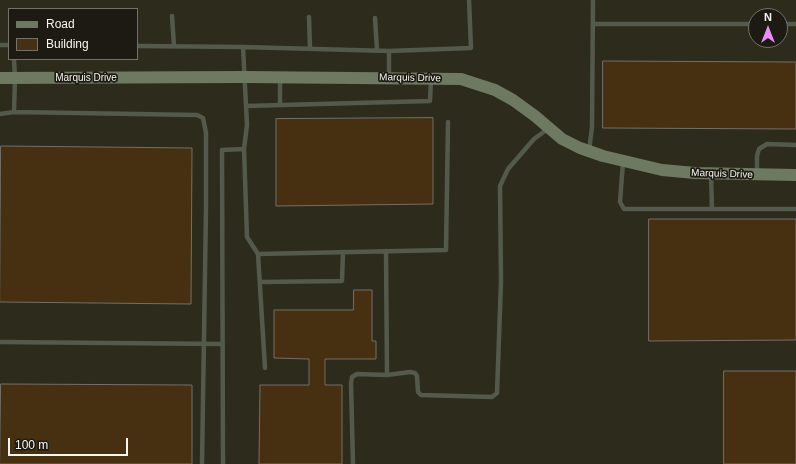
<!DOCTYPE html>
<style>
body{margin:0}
#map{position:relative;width:796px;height:464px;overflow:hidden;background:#25241b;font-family:Arial,sans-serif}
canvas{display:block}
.legend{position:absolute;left:8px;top:8px;width:130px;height:52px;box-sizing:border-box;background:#1c1a12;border:1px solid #73726a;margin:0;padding:5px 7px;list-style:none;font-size:12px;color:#f6f5ef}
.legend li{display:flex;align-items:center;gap:8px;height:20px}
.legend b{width:20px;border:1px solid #73726a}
.north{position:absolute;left:748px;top:8px;width:40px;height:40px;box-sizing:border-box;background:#1c1a12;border:1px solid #73726a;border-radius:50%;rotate:0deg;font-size:11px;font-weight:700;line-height:16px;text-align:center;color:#f6f5ef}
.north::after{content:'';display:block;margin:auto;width:14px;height:18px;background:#ec8cfa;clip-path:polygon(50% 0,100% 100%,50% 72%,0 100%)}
.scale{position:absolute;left:8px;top:438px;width:120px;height:18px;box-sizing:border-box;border:2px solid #f6f5ef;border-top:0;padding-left:5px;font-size:12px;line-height:14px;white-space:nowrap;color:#f6f5ef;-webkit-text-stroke:3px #1c1a12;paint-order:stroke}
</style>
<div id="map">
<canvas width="796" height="464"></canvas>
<ul class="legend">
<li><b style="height:5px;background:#6e7961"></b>Road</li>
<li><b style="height:11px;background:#463011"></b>Building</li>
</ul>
<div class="north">N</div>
<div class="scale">100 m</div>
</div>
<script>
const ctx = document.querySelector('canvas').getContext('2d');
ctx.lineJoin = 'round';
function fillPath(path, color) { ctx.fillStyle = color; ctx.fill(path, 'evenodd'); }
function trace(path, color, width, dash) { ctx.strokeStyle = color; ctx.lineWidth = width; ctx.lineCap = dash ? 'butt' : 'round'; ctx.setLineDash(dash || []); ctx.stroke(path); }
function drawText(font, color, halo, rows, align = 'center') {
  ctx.font = font + ' Arial,sans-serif'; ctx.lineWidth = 3.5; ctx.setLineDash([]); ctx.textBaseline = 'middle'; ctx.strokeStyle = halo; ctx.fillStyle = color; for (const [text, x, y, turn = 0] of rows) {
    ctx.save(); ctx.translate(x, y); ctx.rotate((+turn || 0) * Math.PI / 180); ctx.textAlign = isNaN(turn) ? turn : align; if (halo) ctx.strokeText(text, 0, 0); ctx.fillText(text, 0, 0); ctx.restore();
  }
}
fillPath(new Path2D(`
 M0,0H796V464H0ZM9,9H137V59H9ZM756,16H780V40H756Z`), '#2d2b1c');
const building = new Path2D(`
 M603,61L796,62V129L603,128Z
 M433,118V204L276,206V119Z
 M1,146L192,148L191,304L0,302Z
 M649,219H796V340L649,341Z
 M354,290H372V341H376V359H325V385H342V464H259L260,385H309V359L274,358V310H353Z
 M724,371H796V464H724Z
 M1,384L192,385V464H0Z`);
fillPath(building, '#463011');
trace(building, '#766f66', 1);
trace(new Path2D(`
 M172,16L174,46
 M309,17L310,49
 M375,18L377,50
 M593,24H756
 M780,24H796
 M0,45H9
 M137,46L243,47L247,125L244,149L222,150L223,464
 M243,47L389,51V77
 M389,51L471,48L469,0
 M14,59L15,78L14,112
 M280,105V79
 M246,106L430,101L431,80
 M0,114L14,112L197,115L203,118L206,133V208L202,464
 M244,149L247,237L258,254L446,250L448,122
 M589,151L592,127L593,0
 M623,162L620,202L624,209H796
 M757,173V156L759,149L767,144L796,145
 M711,174L712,209
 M386,251L387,375
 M258,254L265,368
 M260,282L342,281L343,252
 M0,342L223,344
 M353,464L351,383L352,377L357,374L387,375L410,372L415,373L417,376L418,392L421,395L492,397L497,393L501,282L500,186L508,169L534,139L549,128`), '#535a4c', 4.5);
trace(new Path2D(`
 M0,78L245,77L461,79L495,90L513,100L535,116L562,139L580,148L603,156L662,170L695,173L796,175`), '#6e7961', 12);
drawText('10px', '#f6f5ef', '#1c1a12', [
 ["Marquis Drive",86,78],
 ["Marquis Drive",410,78,1],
 ["Marquis Drive",722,174,2]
]);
</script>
